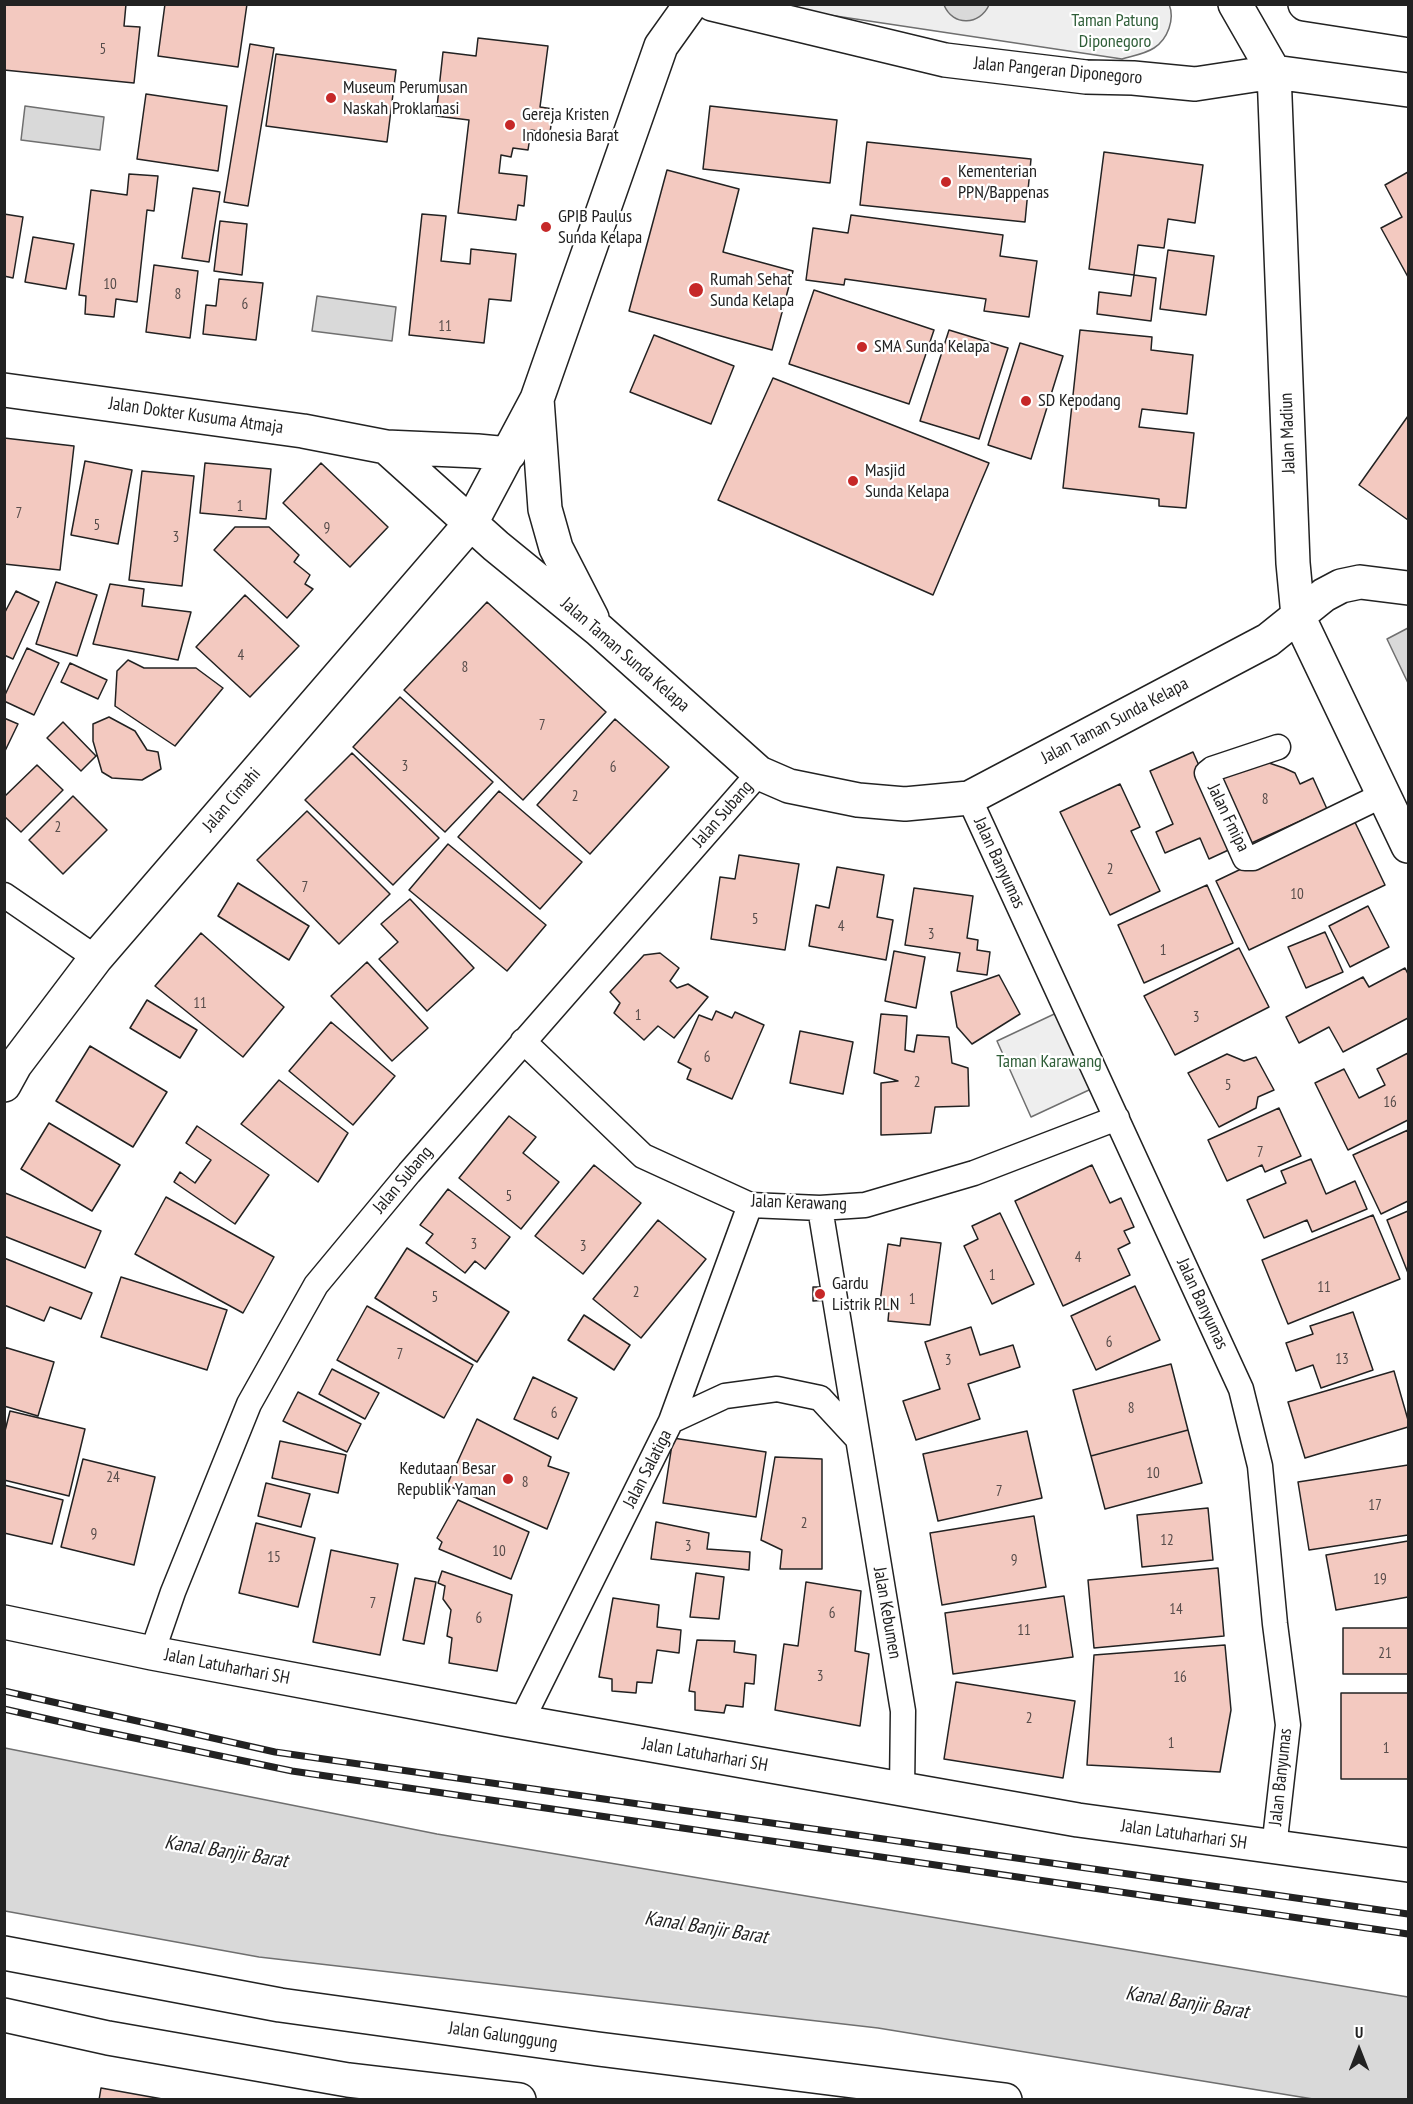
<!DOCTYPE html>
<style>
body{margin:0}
#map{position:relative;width:1413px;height:2104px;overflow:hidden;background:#fff;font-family:"PT Sans Narrow",sans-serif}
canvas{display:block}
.frame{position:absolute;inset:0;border:6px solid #222;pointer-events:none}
.north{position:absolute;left:1329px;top:2020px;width:60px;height:60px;-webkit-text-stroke:4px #fff;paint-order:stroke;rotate:0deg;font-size:16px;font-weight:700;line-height:24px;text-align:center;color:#222}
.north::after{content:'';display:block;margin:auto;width:21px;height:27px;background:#222;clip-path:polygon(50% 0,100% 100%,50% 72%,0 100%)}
</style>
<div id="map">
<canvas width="1413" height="2104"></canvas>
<div class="frame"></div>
<div class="north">U</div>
</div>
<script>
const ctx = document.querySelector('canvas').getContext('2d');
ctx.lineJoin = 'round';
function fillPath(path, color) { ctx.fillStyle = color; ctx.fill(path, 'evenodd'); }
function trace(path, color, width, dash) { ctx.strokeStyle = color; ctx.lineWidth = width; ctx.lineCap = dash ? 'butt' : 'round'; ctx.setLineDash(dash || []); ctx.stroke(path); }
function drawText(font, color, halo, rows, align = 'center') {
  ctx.font = font + ' "PT Sans Narrow",sans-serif'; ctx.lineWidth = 4.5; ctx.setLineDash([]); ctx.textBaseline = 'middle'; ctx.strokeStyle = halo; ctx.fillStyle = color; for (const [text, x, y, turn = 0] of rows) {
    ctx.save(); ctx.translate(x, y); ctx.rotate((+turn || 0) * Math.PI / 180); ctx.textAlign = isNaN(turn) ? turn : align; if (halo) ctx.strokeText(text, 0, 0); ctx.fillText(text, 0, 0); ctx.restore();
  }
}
const green = new Path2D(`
 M1169,4C1175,19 1168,39 1154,48C1145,54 1132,56 1122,59L789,9L784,5Z
 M1067,1008L1104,1083L1031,1117L997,1041Z`);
fillPath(green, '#eee');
trace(green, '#6f6f6f', 1.5);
const water = new Path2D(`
 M944,5V4L989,5C980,25 953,27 944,5Z
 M25,106L104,117L100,150L21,140Z
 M317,296L396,307L392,341L312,331Z
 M1408,628V683L1387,639Z
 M5,1748L437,1834L1408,1997V2099H1313L878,2028L259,1957L5,1911Z`);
fillPath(water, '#d9d9d9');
trace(water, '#6f6f6f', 1.5);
const building = new Path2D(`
 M4,4H126L124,26L140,27L134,83L4,70Z
 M165,4H247L238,67L158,56Z
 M478,38L548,46L540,107L553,109L550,133L531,130L528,150L513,148L511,157L501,155L499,173L527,176L524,206L518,205L516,220L458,213L469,120L436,116L443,52L476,56Z
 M250,44L274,48L248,206L224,202Z
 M276,54L396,70L387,142L266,126Z
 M146,94L227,106L218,171L137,159Z
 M710,106L837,120L830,183L703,169Z
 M867,142L1031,159L1025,222L860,205Z
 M1104,152L1203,165L1195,223L1168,219L1164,248L1138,245L1134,275L1089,269Z
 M667,170L739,189L723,252L793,271L772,350L629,311Z
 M1408,172V277L1381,228L1402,217L1385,185Z
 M129,174L158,176L154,211L147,210L137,302L116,299L114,317L85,314L86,296L79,295L91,190L127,195Z
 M193,188L220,192L209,262L182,258Z
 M4,214L23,217L13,278L4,276Z
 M422,214L446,216L441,261L470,264L471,249L516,254L511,301L489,299L484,343L409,335Z
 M851,215L1003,235L1000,256L1037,261L1029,317L984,311L986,299L845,279L844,285L806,280L813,228L848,233Z
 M220,221L247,224L242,275L214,271Z
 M33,237L74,244L66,289L25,282Z
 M1168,250L1214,256L1206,315L1160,309Z
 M154,265L198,271L190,338L146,332Z
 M1134,275L1156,278L1151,321L1097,314L1099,292L1131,296Z
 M219,279L263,283L256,340L203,334L206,305L216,306Z
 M814,290L934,330L909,404L789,364Z
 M949,330L1008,348L979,439L920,421Z
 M1080,330L1152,337L1151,350L1193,355L1187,414L1142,409L1139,427L1194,433L1186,508L1159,506V499L1063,488Z
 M654,335L734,366L711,424L630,392Z
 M1020,343L1063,356L1031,459L988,445Z
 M773,378L989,463L933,595L718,500Z
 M1408,416V520L1359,485Z
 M4,438L74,446L60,570L4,564Z
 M85,461L132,470L118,544L71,535Z
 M205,463L271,469L266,519L200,513Z
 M321,463L388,527L350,567L283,503Z
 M142,471L194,476L182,586L129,580Z
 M235,527H269L299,555L294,562L310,575L305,584L313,589L287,618L214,550Z
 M56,582L97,595L77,656L36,644Z
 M110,584L144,589L142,606L191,612L178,660L93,644Z
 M16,591L39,602L13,659L4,655V614Z
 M245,595L299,646L250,697L196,647Z
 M487,602L606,712L523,800L404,690Z
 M27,648L59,663L34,715L4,701V697Z
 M128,660L144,668H196L223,688L175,746L115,706L117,671Z
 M70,663L107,680L98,699L61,682Z
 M400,697L493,782L445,832L353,747Z
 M109,717L135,731L147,750L158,752L161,769L142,780L112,778L102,772L93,741V724Z
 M4,718L18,724L4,753Z
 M615,719L669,767L590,854L537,805Z
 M63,722L96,756L81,771L47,738Z
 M1193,752L1235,847L1209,859L1200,838L1165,853L1156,832L1173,824L1150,771Z
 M352,753L439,838L393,885L305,800Z
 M1257,763H1269L1284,768L1295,773L1300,784L1313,778L1327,809L1247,845L1213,776Z
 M37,765L63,790L21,832L4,816V797Z
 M1120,784L1140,827L1131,831L1160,891L1110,915L1060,812Z
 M499,791L582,862L540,909L458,837Z
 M73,796L107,830L63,874L29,840Z
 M307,811L390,894L339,944L257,860Z
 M1352,816L1385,885L1249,950L1216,881Z
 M448,844L546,925L507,971L409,890Z
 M739,855L799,864L785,950L711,939L720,877L735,879Z
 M837,867L884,875L877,917L893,920L886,960L809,946L816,905L829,908Z
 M238,883L309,926L289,960L218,916Z
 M1207,885L1233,943L1144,983L1118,925Z
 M914,888L973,896L967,938L978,940L977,950L990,952L987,975L957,971L960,953L905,945Z
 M410,899L474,968L427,1011L379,959L398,942L381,924Z
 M1368,906L1389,947L1350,967L1329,926Z
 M1325,932L1343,972L1306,988L1288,947Z
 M201,933L284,1007L243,1057L155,986Z
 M1239,948L1269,1007L1175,1055L1144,996Z
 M894,951L925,957L916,1008L885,1001Z
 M660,953L679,968L670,981L677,988L688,984L708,997L674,1038L658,1026L644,1040L614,1013L620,1003L610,992L644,955Z
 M367,962L428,1028L392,1061L331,996Z
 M1405,968L1408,974V1018L1343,1052L1329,1027L1299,1043L1286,1017L1363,977L1369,987Z
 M999,975L1020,1014L972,1044L957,1027L951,992Z
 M147,1000L197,1030L180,1058L130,1028Z
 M716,1011L732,1018L735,1012L764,1025L732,1099L687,1079L691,1069L678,1062L699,1015L712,1020Z
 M881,1014L907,1016L905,1050L914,1052L917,1035L949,1037L952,1063L968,1068L969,1106L935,1107L931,1133L881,1135V1083L898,1081L874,1073Z
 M331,1022L395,1076L353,1125L289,1071Z
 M800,1031L853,1042L843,1094L790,1083Z
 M90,1046L167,1092L133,1147L56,1101Z
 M1408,1053V1120L1348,1150L1315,1083L1344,1069L1359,1098L1385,1085L1377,1069Z
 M1227,1054L1244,1061L1256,1057L1274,1090L1258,1097L1256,1108L1219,1127L1188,1073Z
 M279,1080L348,1133L318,1182L241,1124Z
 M1279,1108L1301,1156L1265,1172L1262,1165L1227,1181L1208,1140Z
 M509,1116L536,1137L523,1153L559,1182L521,1229L459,1178Z
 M49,1123L120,1165L92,1211L21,1169Z
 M197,1126L269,1175L235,1224L174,1182L180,1172L195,1183L211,1160L186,1143Z
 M1408,1130V1201L1381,1214L1353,1155Z
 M1311,1159L1326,1194L1355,1181L1367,1209L1312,1232L1307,1220L1264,1238L1247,1200L1286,1183L1281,1171Z
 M594,1165L641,1203L583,1274L535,1236Z
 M1092,1165L1110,1203L1121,1198L1134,1227L1124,1231L1130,1243L1118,1249L1130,1275L1063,1306L1015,1201Z
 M448,1189L510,1237L485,1269L475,1261L465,1273L426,1243L433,1234L420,1225Z
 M5,1193L101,1231L85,1268L4,1236Z
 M166,1197L274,1257L243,1313L135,1254Z
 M1408,1211V1273L1387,1220Z
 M1000,1213L1034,1284L992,1304L964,1246L978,1239L972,1226Z
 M1373,1215L1400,1279L1288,1324L1262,1260Z
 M658,1220L706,1259L641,1338L593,1299Z
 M901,1238L941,1243L930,1325L888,1321L889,1310L879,1309L888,1244L900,1246Z
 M407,1248L509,1312L477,1362L375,1298Z
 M4,1258L92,1293L81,1319L50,1307L44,1321L4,1305Z
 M121,1277L227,1310L207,1370L101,1337Z
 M1135,1286L1160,1340L1096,1370L1071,1316Z
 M813,1287H828V1300L813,1301Z
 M367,1306L473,1365L444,1418L337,1360Z
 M1353,1312L1373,1370L1321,1388L1313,1365L1296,1371L1286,1343L1313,1334L1310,1326Z
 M584,1315L630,1345L614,1370L568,1340Z
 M971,1327L980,1355L1013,1345L1020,1367L968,1384L980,1419L916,1440L903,1401L940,1389L925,1342Z
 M4,1347L54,1362L38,1416L4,1406Z
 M1171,1364L1188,1430L1091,1456L1073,1390Z
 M332,1369L379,1393L365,1419L319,1394Z
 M1394,1371L1408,1420V1427L1305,1458L1288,1402Z
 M533,1377L577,1398L558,1439L514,1419Z
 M298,1392L361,1424L347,1452L283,1421Z
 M10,1411L85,1429L69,1496L4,1480V1435Z
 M477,1419L551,1457L548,1466L569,1473L547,1529L447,1485Z
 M1188,1430L1202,1483L1105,1509L1091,1456Z
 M1027,1431L1042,1498L938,1521L923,1454Z
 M673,1438L766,1452L756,1517L663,1503Z
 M280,1441L346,1455L338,1493L272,1478Z
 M775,1457L822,1459V1569H780L782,1550L761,1540Z
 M83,1459L155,1477L134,1565L61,1547Z
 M1408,1465V1535L1309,1550L1298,1482Z
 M266,1483L310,1494L301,1527L258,1516Z
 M4,1485L63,1500L52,1544L4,1533Z
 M458,1500L529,1532L511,1579L439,1549L442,1542L437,1538Z
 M1208,1508L1213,1560L1142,1567L1137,1515Z
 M1034,1516L1046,1587L942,1605L930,1533Z
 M656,1522L709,1533L707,1549L750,1552L749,1570L651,1559Z
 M256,1523L315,1538L298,1607L239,1593Z
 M1408,1541V1597L1336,1610L1326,1555Z
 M331,1550L398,1564L380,1655L313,1642Z
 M1218,1568L1224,1636L1094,1648L1088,1580Z
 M442,1571L512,1595L497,1671L449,1663L452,1638L447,1636L451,1610L443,1599L445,1586L438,1583Z
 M696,1573L724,1577L719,1619L690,1617Z
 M415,1578L436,1582L424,1644L403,1640Z
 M806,1582L861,1591L855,1651L869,1654L860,1726L775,1710L784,1644L798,1646Z
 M1064,1596L1073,1657L953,1674L945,1613Z
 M613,1598L659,1605L657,1627L681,1630L679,1653L657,1650L652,1683L637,1682L636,1693L612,1691V1679L599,1677Z
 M1343,1628H1408V1674H1343Z
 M697,1640L735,1641L734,1652L756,1655L754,1684L745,1683L743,1707L726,1705L724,1713L695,1710V1692L689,1691Z
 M1225,1645L1231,1710L1220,1772L1087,1765L1094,1655Z
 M956,1682L1075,1701L1063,1778L944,1759Z
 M1341,1693H1408V1779H1341Z
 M101,2088L168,2100H99Z`);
fillPath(building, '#f3c9c0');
trace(building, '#222', 1.5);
const street = new Path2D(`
 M1278,747L1212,769L1207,773L1245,858H1253L1385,794
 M969,798L1241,1389L1260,1466L1275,1624L1288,1725L1274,1848
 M4,895L96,958
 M523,1041L643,1156L750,1205L820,1208L865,1205L974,1173L1117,1118
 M820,1208L903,1711L902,1790
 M671,1421L725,1396L777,1389L820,1398L857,1438
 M152,1653L173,1592L249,1404L316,1285L409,1173L759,773
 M521,1722L671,1421L750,1205`);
const secondary = new Path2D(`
 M712,4L945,60L1086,77L1133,78L1195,84L1274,72L1408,90
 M1235,4L1274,72L1293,563L1298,616L1408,846
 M1305,4L1408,20
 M4,390L303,431L386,447L477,451L509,454
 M537,399L545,509L556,548L592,618
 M386,447L496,546L599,630L759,773L789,786L858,800L905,804L969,798L1268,640L1324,595L1341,586L1360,582L1408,588
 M4,1085L15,1065L96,958L471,523L537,399L661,46L691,4
 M4,1622L152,1653L504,1719L1078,1820L1408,1865`);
const primary = new Path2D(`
 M4,1953L280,2005L598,2049L1005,2100
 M4,2015L108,2038L348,2080L519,2100`);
trace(street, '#222', 27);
trace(secondary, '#222', 36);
trace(primary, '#222', 36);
trace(street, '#fff', 24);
trace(secondary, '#fff', 33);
trace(primary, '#fff', 33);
const rail = new Path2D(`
 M4,1691L275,1752L1408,1914
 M4,1709L96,1730L292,1771L1408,1934`);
trace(rail, '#222', 7);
trace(rail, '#fff', 4.5, [14]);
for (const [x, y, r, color] of [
 [331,98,6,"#c62828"],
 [510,125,6,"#c62828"],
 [946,182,6,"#c62828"],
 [546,227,6,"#c62828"],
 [696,290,8,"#c62828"],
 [862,347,6,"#c62828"],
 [1026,401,6,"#c62828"],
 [853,481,6,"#c62828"],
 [820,1294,6,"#c62828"],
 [508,1479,6,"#c62828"]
]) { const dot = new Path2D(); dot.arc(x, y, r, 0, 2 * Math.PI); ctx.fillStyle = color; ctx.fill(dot); trace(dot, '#fff', 2); }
drawText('15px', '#564c4a', null, [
 ["5",103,50],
 ["10",110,285],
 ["8",178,295],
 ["6",245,305],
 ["11",445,327],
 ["1",240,507],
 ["7",19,514],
 ["5",97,526],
 ["9",327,529],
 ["3",176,538],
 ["4",241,656],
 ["8",465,668],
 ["7",542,726],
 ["3",405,767],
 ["6",613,768],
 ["2",575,797],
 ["8",1265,800],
 ["2",58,828],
 ["2",1110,870],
 ["7",305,888],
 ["10",1297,895],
 ["5",755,920],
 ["4",841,927],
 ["3",931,935],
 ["1",1163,951],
 ["11",200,1004],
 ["1",638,1016],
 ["3",1196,1018],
 ["6",707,1058],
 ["2",917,1083],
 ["5",1228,1086],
 ["16",1390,1103],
 ["7",1260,1153],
 ["5",509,1197],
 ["3",474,1245],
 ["3",583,1247],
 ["4",1078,1258],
 ["1",992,1276],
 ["11",1324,1288],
 ["2",636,1293],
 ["5",435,1298],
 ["1",912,1300],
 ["6",1109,1343],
 ["7",400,1355],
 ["13",1342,1360],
 ["3",948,1361],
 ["8",1131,1409],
 ["6",554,1414],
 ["10",1153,1474],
 ["24",113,1478],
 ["8",525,1483],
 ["7",999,1492],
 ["17",1375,1506],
 ["2",804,1524],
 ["9",94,1535],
 ["12",1167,1541],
 ["3",688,1547],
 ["10",499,1552],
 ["15",274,1558],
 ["9",1014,1561],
 ["19",1380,1580],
 ["7",373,1604],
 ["14",1176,1610],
 ["6",832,1614],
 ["6",479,1619],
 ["11",1024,1631],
 ["21",1385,1654],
 ["3",820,1677],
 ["16",1180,1678],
 ["2",1029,1719],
 ["1",1171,1744],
 ["1",1386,1749]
]);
drawText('18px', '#2f5e38', '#fff', [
 ["Taman Patung",1115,21],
 ["Diponegoro",1115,42],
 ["Taman Karawang",1049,1062]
]);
drawText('18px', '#222', '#fff', [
 ["Jalan Pangeran Diponegoro",1058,71,5],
 ["Jalan Dokter Kusuma Atmaja",196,416,8],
 ["Jalan Madiun",1288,433,-92],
 ["Jalan Taman Sunda Kelapa",625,655,41],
 ["Jalan Taman Sunda Kelapa",1115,721,-28],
 ["Jalan Cimahi",232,800,-49],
 ["Jalan Subang",723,814,-49],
 ["Jalan Fmipa",1228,818,64],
 ["Jalan Banyumas",999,863,65],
 ["Jalan Subang",403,1180,-50],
 ["Jalan Kerawang",799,1203,2],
 ["Jalan Banyumas",1202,1304,65],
 ["Jalan Salatiga",648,1469,-63],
 ["Jalan Kebumen",887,1613,80],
 ["Jalan Latuharhari SH",227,1667,11],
 ["Jalan Latuharhari SH",705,1755,10],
 ["Jalan Banyumas",1281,1777,-84],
 ["Jalan Latuharhari SH",1184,1835,8],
 ["Jalan Galunggung",503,2036,8]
]);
drawText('18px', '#222', '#fff', [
 ["Museum Perumusan",343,88],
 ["Naskah Proklamasi",343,109],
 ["Gereja Kristen",522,115],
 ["Indonesia Barat",522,136],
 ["Kementerian",958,172],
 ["PPN/Bappenas",958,193],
 ["GPIB Paulus",558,217],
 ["Sunda Kelapa",558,238],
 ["Rumah Sehat",710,280],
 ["Sunda Kelapa",710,301],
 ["SMA Sunda Kelapa",874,347],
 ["SD Kepodang",1038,401],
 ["Masjid",865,471],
 ["Sunda Kelapa",865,492],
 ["Gardu",832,1284],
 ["Listrik PLN",832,1305],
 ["Kedutaan Besar",496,1469,"right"],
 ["Republik Yaman",496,1490,"right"]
], 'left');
drawText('italic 20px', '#222', '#fff', [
 ["Kanal Banjir Barat",226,1852,9],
 ["Kanal Banjir Barat",706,1928,9],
 ["Kanal Banjir Barat",1187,2003,9]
]);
</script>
